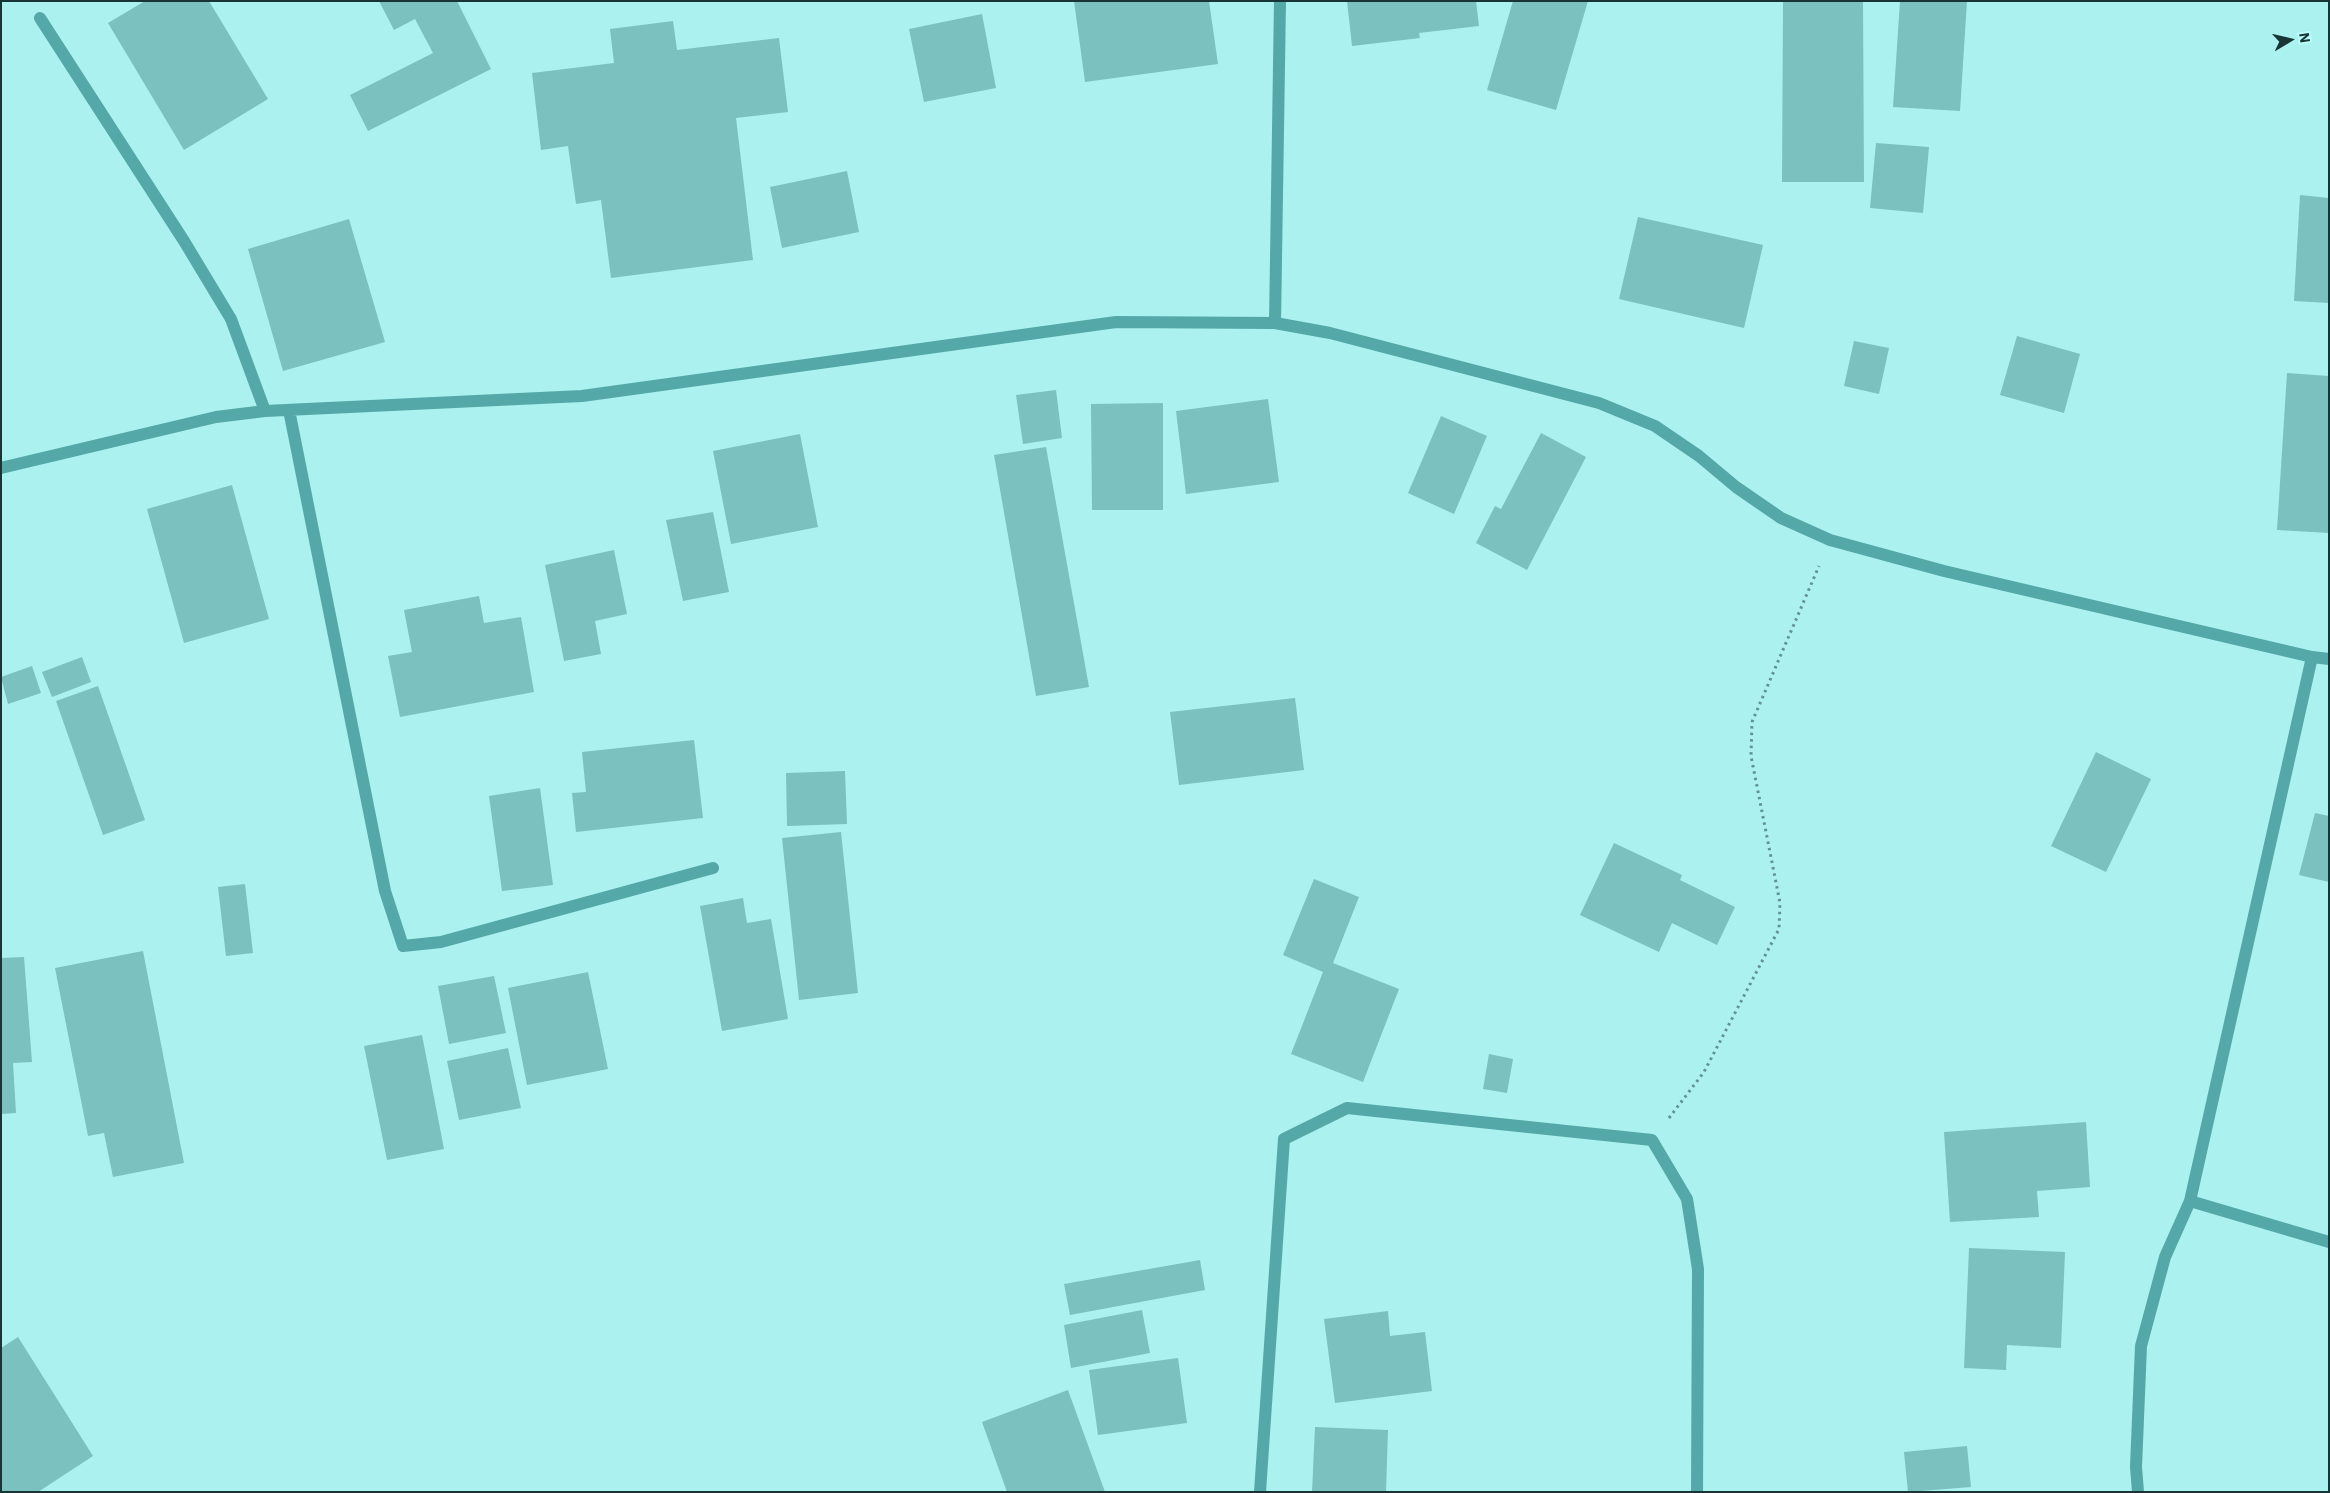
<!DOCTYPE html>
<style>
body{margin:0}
#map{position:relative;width:2330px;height:1493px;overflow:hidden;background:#aaf1ef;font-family:"IBM Plex Sans",sans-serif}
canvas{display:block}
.frame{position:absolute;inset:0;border:2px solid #183535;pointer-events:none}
.north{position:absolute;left:2265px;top:15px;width:50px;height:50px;-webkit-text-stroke:4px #b7fefc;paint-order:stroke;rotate:81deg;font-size:14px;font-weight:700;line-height:20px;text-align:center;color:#183535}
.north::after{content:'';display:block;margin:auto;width:18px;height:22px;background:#183535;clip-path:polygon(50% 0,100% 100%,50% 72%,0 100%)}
</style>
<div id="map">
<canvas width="2330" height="1493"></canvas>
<div class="frame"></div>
<div class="north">N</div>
</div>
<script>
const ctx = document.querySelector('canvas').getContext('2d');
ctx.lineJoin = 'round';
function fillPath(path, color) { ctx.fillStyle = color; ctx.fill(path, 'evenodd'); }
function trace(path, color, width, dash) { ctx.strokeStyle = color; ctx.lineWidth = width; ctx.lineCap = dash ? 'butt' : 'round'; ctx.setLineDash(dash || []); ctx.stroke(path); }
fillPath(new Path2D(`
 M145,1H209L268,99L184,150L108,23Z
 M379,1H457L491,69L368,131L350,95L433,53L415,19L394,30Z
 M1074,1H1209L1218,64L1085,82Z
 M1347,1H1476L1479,26L1419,33L1420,38L1352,46Z
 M1513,1H1588L1556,110L1487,90Z
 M1783,1H1863L1864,182H1782Z
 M1900,1H1967L1960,111L1893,107Z
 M982,14L996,88L924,102L909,29Z
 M673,21L677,50L779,38L788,112L736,118L753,260L611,278L601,200L576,204L568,146L541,150L532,73L614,63L610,29Z
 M1876,143L1929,147L1923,213L1870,208Z
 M847,171L859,232L782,248L770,187Z
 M2300,195L2329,198V303L2294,301Z
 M1638,217L1763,245L1744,328L1619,299Z
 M349,219L385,342L283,371L248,249Z
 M2017,336L2080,354L2064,413L2000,395Z
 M1854,341L1889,348L1879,394L1844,386Z
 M2287,373L2329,376V533L2277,530Z
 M1056,390L1062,438L1023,444L1016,395Z
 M1268,399L1279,482L1186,494L1176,411Z
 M1163,403V510H1092L1091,404Z
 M1441,416L1487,436L1454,514L1408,493Z
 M1541,433L1586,457L1527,570L1476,543L1495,506L1501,509Z
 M800,434L818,527L731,544L713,451Z
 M1046,447L1089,687L1036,696L994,455Z
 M232,485L269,619L184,643L147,509Z
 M713,512L729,592L683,601L666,520Z
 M614,550L627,614L595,621L601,654L564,661L545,565Z
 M479,596L484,623L521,617L534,692L400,717L388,656L412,652L404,610Z
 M82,657L91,682L52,697L42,672Z
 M32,666L41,693L8,704L1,677Z
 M98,686L145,820L103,835L56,701Z
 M1295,698L1304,770L1179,785L1170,712Z
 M694,740L703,818L576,832L572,793L586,792L582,752Z
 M2096,752L2151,779L2106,872L2051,846Z
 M845,771L847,824L787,826L786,773Z
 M540,788L553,885L502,891L489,796Z
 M2315,813L2329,816V882L2299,875Z
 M841,832L858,993L799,1000L782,838Z
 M1614,843L1682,875L1680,880L1735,907L1717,945L1672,923L1659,952L1580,915Z
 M1314,879L1359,897L1333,963L1399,989L1363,1082L1291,1054L1323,972L1283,955Z
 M245,884L253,953L226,956L218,887Z
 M743,898L747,923L771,919L788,1019L722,1031L700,906Z
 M143,951L184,1163L113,1177L104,1133L88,1136L55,968Z
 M24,957L32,1062L13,1063L16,1113L1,1114V958Z
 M588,972L608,1069L527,1085L508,988Z
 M494,976L506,1033L449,1044L438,986Z
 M422,1035L444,1149L387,1160L364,1046Z
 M508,1048L521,1108L459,1120L447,1061Z
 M1489,1054L1513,1059L1507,1093L1483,1089Z
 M2086,1122L2090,1187L2037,1191L2039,1217L1950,1222L1944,1132Z
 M1969,1248L2065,1252L2061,1348L2007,1345L2006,1370L1964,1368Z
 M1200,1260L1205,1290L1070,1315L1064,1284Z
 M1142,1310L1150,1353L1071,1368L1064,1325Z
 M1388,1311L1390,1336L1425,1332L1432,1391L1335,1403L1324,1319Z
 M18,1337L93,1456L38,1492H1V1348Z
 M1178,1358L1187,1423L1098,1435L1089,1370Z
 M1068,1390L1105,1492H1007L982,1422Z
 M1315,1427L1388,1430L1386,1492H1312Z
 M1967,1446L1971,1487L1908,1492L1904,1452Z`), '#7bc1bf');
trace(new Path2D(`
 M1669,1118L1704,1072L1779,929L1780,903L1751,756L1752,722L1819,566`), '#619392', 3, [2.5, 4]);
trace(new Path2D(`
 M40,18L184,241L231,319L265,411
 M1275,323L1280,1
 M289,410L385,891L403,946L441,942L713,868
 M1,468L216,417L265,411L582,396L1116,322L1275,323L1330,333L1599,403L1655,426L1699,456L1736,487L1781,518L1830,540L1944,571L2312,657L2329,659
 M2190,1201L2329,1242
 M1260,1492L1284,1139L1347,1108L1652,1140L1687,1199L1698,1269L1697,1492
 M2138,1492L2136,1467L2141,1346L2165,1257L2190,1201L2312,657`), '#54a8a7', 12);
</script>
